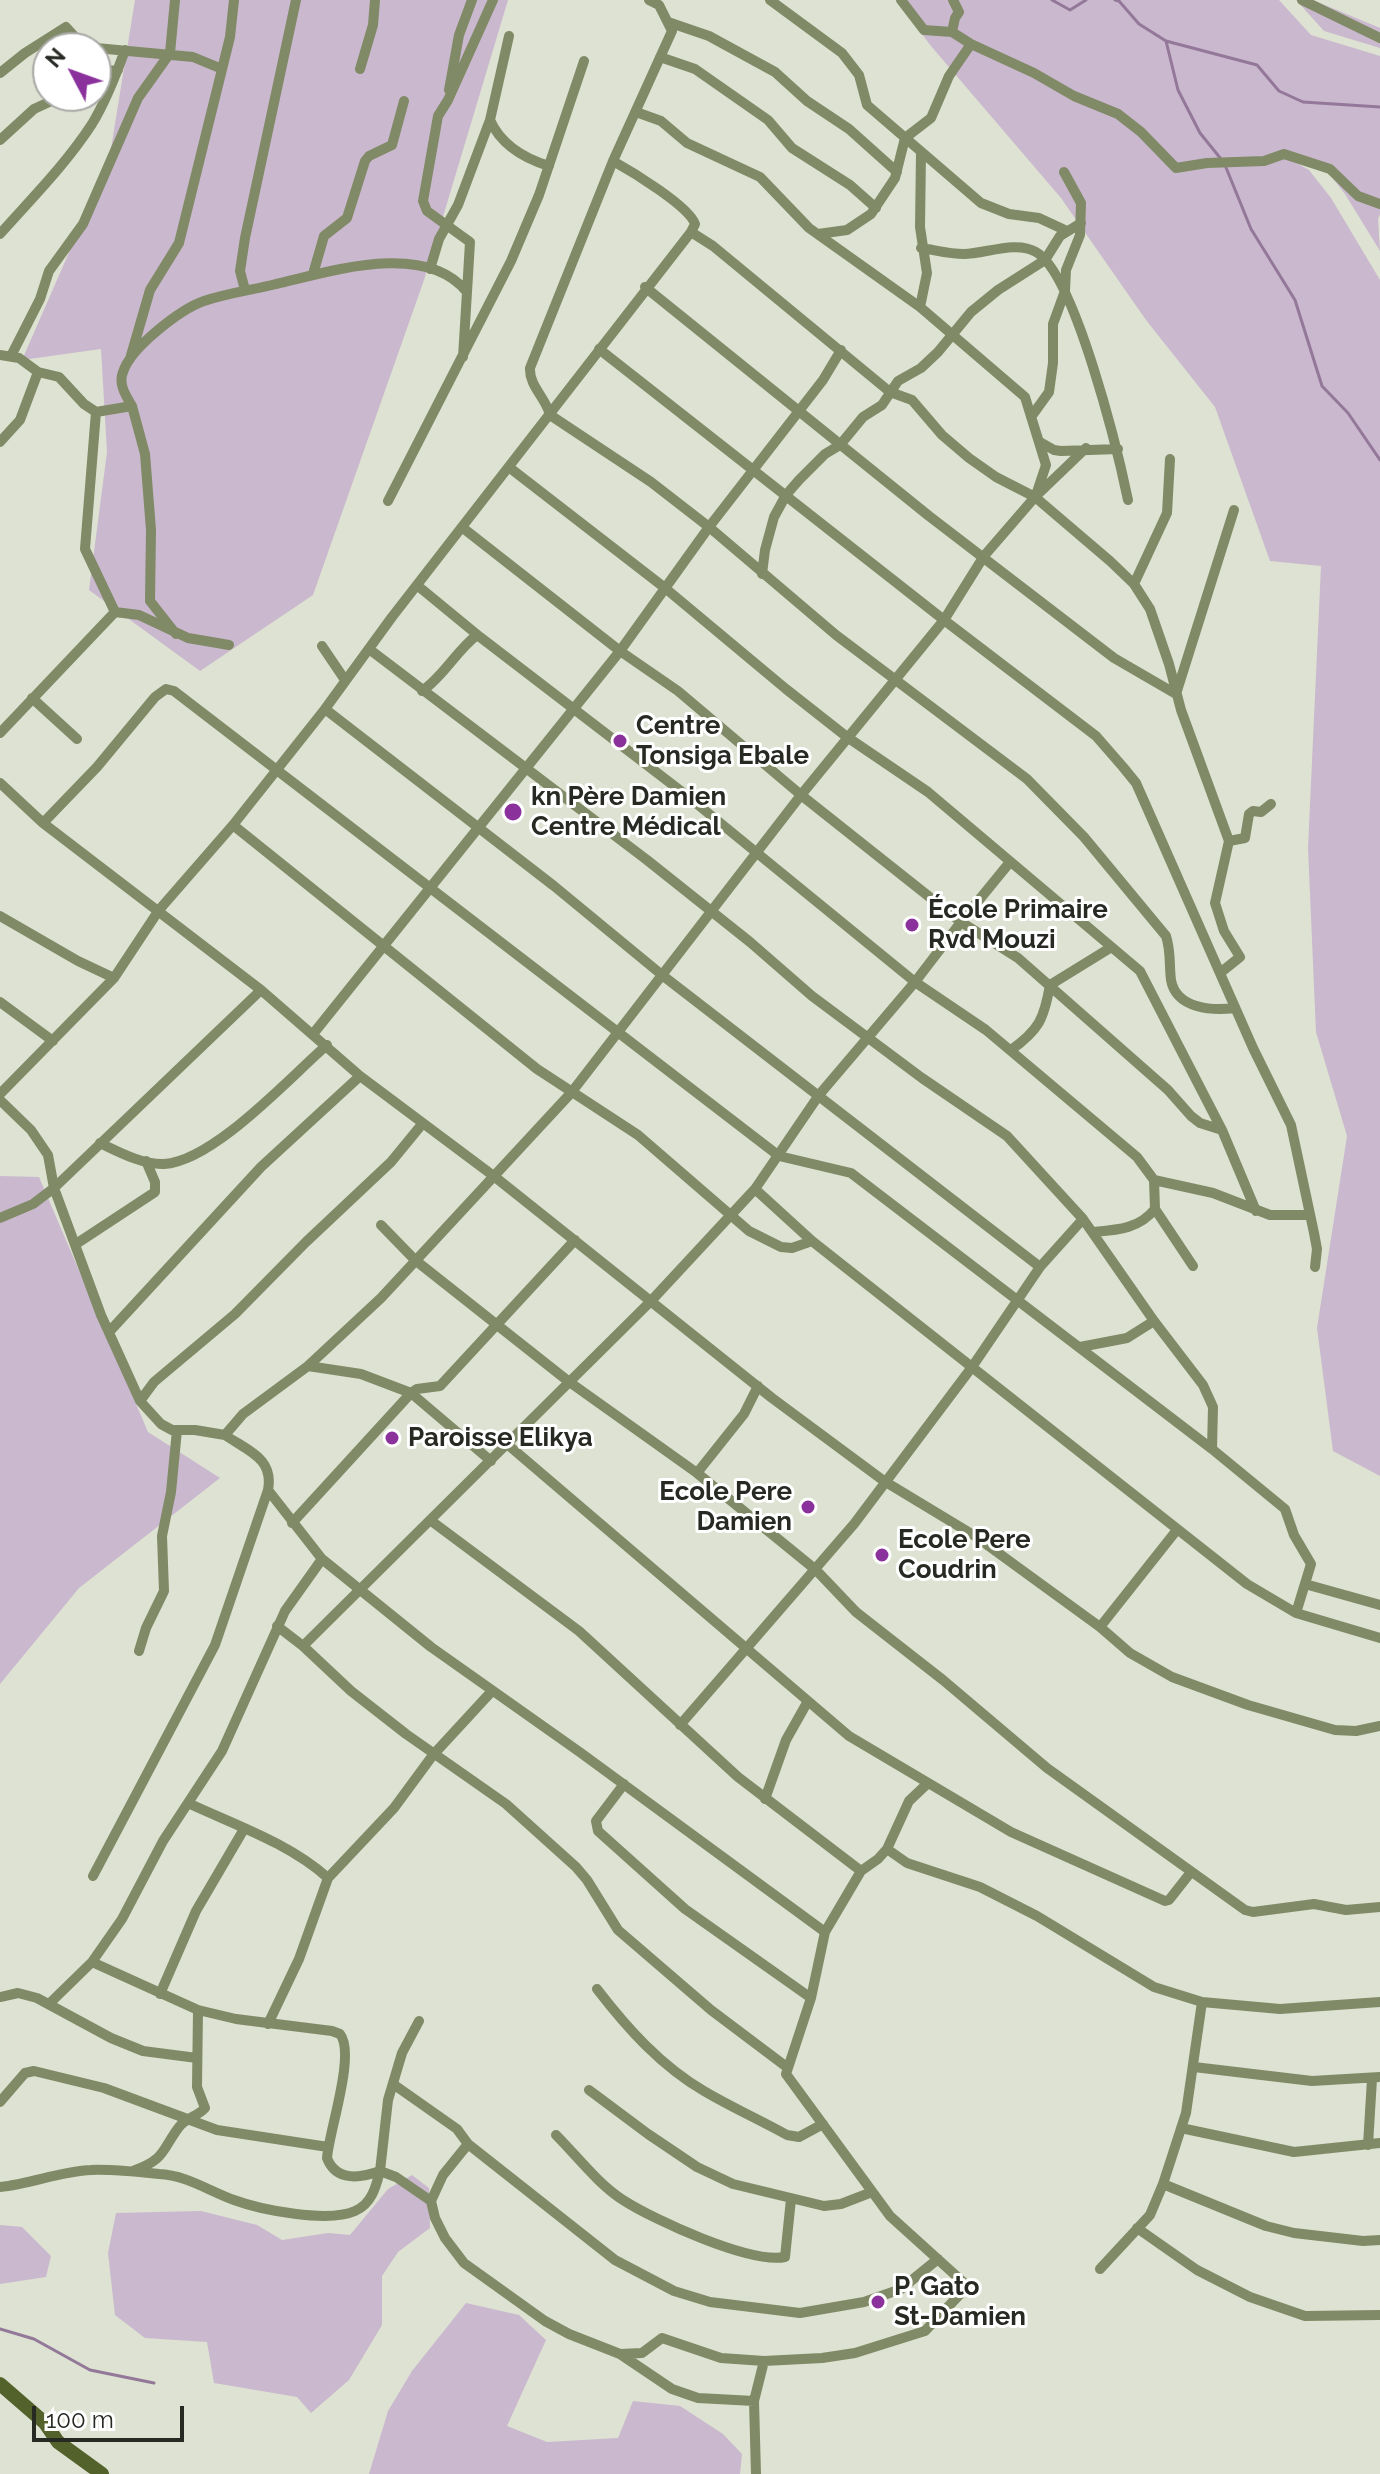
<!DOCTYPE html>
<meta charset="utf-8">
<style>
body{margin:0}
#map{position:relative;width:1380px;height:2474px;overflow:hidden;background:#dde2d2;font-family:Raleway,sans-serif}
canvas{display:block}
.north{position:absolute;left:32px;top:32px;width:80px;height:80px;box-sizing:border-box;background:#fff;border:2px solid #a9a9a7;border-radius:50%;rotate:311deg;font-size:22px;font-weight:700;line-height:32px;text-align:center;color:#272923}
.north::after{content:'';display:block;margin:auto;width:28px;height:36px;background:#8b319c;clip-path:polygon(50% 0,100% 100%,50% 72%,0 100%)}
.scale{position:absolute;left:32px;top:2406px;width:152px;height:36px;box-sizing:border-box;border:4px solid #272923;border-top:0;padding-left:10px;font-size:24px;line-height:28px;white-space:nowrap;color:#272923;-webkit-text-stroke:6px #fff;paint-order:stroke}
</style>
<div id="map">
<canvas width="1380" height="2474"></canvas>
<div class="north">N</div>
<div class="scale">100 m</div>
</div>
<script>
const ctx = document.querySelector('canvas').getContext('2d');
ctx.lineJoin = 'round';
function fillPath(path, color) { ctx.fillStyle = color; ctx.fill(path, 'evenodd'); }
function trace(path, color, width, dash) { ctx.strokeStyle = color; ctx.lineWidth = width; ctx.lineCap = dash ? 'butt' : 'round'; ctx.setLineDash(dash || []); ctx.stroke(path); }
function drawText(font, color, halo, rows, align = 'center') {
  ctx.font = font + ' Raleway,sans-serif'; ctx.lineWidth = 6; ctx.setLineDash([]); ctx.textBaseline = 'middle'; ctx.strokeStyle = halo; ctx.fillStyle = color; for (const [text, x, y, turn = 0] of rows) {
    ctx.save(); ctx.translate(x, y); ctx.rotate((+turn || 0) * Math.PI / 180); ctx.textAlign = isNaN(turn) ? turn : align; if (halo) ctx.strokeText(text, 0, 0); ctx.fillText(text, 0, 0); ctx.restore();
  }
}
fillPath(new Path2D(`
 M135,0H508L424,280L313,595L200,671L89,590L107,452L101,349L22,360L109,161Z
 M896,0H1279L1311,35L1380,56V214L1378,219L1380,251L1345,194L1323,166L1297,153L1286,157L1309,170L1331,198L1380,280V1476L1333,1451L1317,1328L1347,1136L1316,1032L1308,848L1321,566L1270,561L1215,407L1146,320L1061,198L931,46Z
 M1296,0H1313L1380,28V48L1324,31Z
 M0,1176L39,1177L148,1432L220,1478L79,1588L0,1684Z
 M412,2175L429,2188L430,2228L398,2252L382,2276V2325L349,2380L311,2413L297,2397L214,2383L207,2342L145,2338L115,2315L108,2253L116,2213L201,2211L257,2225L282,2240L328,2233L350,2235L388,2189Z
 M0,2225L22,2227L51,2256L46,2277L0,2284Z
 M466,2303L519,2315L546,2340L507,2426L547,2442L618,2438L633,2401L680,2406L723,2434L742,2454L740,2474H369L388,2411L412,2371Z`), '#cab8ce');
trace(new Path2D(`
 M1052,0L1070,10L1086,0
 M1115,0L1119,1L1139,24L1166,41L1257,65L1279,91L1303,102L1380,107
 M1166,41L1178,90L1200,133L1221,159
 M1225,165L1251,229L1295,300L1322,386L1348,413L1380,460
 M0,2329L34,2339L90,2370L154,2383`), '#937899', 3);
trace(new Path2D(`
 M649,0L659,5L672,31L613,161L530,368C529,386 546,398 550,415L651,482L709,527L836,635L1027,779L1084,837L1166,936C1171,951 1169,964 1171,980C1176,1009 1213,1011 1235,1008
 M770,0L842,53L859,75L867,105L981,203L1009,214L1039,218L1067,231
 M901,0L924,30L952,32L971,44L1034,73L1074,96L1118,114L1141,132L1176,168L1207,163L1264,161L1284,154L1330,169L1358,196L1380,204
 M1302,0L1380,38
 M668,22L709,36L775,72L807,101L849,129L897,172
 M952,32L955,18L959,12L953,0
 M96,48L193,57L222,69
 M660,57L695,69L768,120L792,148L850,185L876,208
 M360,69L373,25L375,0
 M96,72L118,70
 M0,73L25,53L66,27L85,48
 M449,90L459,35L472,0
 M636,112L661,121L687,143L760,177L809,228L920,307
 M490,120C501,145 523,158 549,166
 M0,140L34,109L62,96
 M921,153L920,227L927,273L920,307L1025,397L1046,465L1037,492
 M691,232L713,246L890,392L912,400L942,435L969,458L996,477L1035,497L1110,561L1134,584L1150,609L1169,664L1181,710L1229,841L1215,903L1224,931L1240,957L1220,973
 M0,234C32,198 66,164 92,124C106,101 116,75 125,50
 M818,234L847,230L871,214L895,178L905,138L931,118L949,76L971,44
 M921,248C935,250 949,254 964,254C985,254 1016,240 1036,252C1075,274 1118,452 1128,500
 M430,269L439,239L458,205L490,120L509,36
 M313,274L324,236L347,218L365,161L369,156L392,145L404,101
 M645,287L929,516L1114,658L1176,694L1234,510
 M245,290L240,271L245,238L296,0
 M467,292L470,242L427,211L423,201L438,116L448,100L493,0
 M599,349L944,620L1096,736L1123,767L1136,783L1144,801L1253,1048L1291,1125L1314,1233L1317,1249L1315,1267
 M0,355L19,358L38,372
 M11,356L40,299L49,271L83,224L138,98L170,53L175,0
 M130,359L150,290L179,243L230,37L234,0
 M132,406C126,396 118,384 123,372C131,347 181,309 204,301C228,293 252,290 276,284C329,272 425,240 467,292L463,357
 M1031,417L1049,392L1053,363V324L1065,291L1066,270L1080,235L1081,203L1064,172
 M0,442L20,420L38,372L59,377L84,404L96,412L132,406L145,454L151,530L150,601L176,634
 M1040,442L1054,450L1061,451L1118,449
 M510,468L665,588L786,689L847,737L928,792L1140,971L1222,1130L1256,1211
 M388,501L511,261L539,195L584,61
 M463,528L620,651L678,691L801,795L961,922L1018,958L1168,1090L1191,1116L1200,1123L1222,1130
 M762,574L765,550L774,517L786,495L799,480L825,454L840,445L863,417L882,405L898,381L921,368L938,352L971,312L998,290L1045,260L1060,236L1081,223
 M1134,584L1167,513L1170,459
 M418,586L480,637L686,795L915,982L986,1030L1137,1157L1154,1180L1155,1209L1193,1266
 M115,612L139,615L188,638L229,645
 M322,646L345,680
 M369,649L647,860L750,942L812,996L922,1078L1007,1136L1083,1219L1154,1321L1203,1385L1213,1407L1212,1449
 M422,691C444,676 456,651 477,635
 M32,698L77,739
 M325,709L554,886L662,975L1040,1267
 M0,733L115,612L85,549L96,412
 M0,783L43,823L261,990L360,1076L495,1177L772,1398L884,1481L975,1536L1100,1627L1130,1653L1172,1677L1248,1705L1335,1730L1356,1731L1380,1726
 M43,823L97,767L155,697L166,689L174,691L779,1156L851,1173L1212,1449L1285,1509L1294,1535L1311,1564L1296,1613
 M233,825L537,1069L638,1135L749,1231L781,1247L792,1248L812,1241
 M1229,841L1245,838L1249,814L1253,811L1261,812L1271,804
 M0,916L78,961L114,978
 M0,1002L53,1041
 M313,1034L620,651L709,527L823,380L841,350
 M1011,1050C1039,1030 1044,1019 1050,985L1110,948
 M0,1094L114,978L159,910L233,825L325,709L392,617L691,232L695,224C689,206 631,171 613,161
 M0,1100L31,1130L48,1155L54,1188L101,1315L140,1401L161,1424L172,1430H195L225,1435L243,1414L308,1366L381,1298L571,1093L801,795L944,620L984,556L1035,497L1086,448
 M100,1143C119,1152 143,1165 164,1164C214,1161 290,1077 327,1045
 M1154,1180L1213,1193L1270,1215H1310
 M755,1189L812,1241L1247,1584L1296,1613L1380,1638
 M0,1218L33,1204L54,1188L261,990
 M381,1225L415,1260L568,1381L697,1473L816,1570L856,1612L943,1680L1047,1768L1245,1910L1253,1912L1314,1904L1346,1910L1380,1907
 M1093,1232C1117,1230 1139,1229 1155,1209
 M76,1244L155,1192V1182L146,1161
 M109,1332L261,1167L360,1076
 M1080,1347L1127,1338L1154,1321
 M308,1366L361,1374L411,1393L491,1461
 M140,1401L154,1382L235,1314L306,1242L391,1162L423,1123
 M225,1435C248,1451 274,1458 268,1490L322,1559L431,1647L581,1753L825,1932
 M507,1444L849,1736L1011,1832L1165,1901L1169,1900L1191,1872
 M697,1473L744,1414L758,1386
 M430,1520L579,1631L738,1777L861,1871
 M292,1523L411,1393L417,1389L440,1386L575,1240
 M1305,1584L1380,1605
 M277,1626L303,1646L351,1691L406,1734L506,1804L576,1867L587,1880L618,1930L711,2010L788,2068
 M1100,1627L1176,1531
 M303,1646L651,1301L755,1189L819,1095L915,982L961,922L1010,862
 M139,1651L146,1628L164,1591L162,1536L171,1492L177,1430
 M680,1725L854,1524L972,1367L1040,1267L1083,1219
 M624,1784L596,1821L598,1831L685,1909L811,1998
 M765,1799L786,1740L808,1701
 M188,1803C235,1825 289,1843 328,1878
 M887,1849L907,1863L980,1887L1037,1916L1154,1987L1202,2002L1280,2009L1380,2002
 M93,1876L215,1645L268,1490
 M92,1962L198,2010L236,2019L332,2031L340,2034C356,2054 329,2131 327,2158C336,2182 361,2178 380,2171L388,2100L402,2053L419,2021
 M597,1989C627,2028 661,2066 704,2091C731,2107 760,2120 787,2135L799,2137L823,2124
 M160,1994L196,1911L244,1829
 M0,1997L18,1993L37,1998L111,2038L143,2051L197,2058
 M50,2003L92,1962L122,1919L163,1841L222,1751L285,1611L322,1559
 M268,2024L299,1959L328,1878L394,1808L433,1755L492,1691
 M1194,2067L1312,2081L1380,2077
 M393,2084L457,2129L468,2144L443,2175L431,2201L435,2218L445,2238L464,2263L545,2321L569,2334L620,2354L672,2389L698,2398L754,2401
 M589,2090L648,2134L697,2167L733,2184L824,2206L841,2204L872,2192
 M0,2102L25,2073L34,2071L104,2088L217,2130L328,2147
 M1181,2128L1294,2152L1380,2143
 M556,2135C577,2156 598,2184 623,2200C654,2220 750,2264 785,2257L791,2199
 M468,2144L615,2260L674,2291L710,2302L800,2313L864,2302L901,2289L938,2259
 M1368,2145L1372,2079
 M133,2171C166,2159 161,2151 179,2127C186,2118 198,2116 205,2108L197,2087L198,2010
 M1163,2184L1266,2226L1294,2233L1363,2241L1380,2240
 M0,2187C31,2184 61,2171 91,2170C109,2169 139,2172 159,2174C186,2175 209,2191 234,2200C261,2210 328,2223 355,2211C372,2204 376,2186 380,2171L396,2177L431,2201
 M1137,2228L1197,2270L1250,2297L1305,2316L1380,2315
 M1100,2269L1150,2215L1163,2184L1186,2113L1202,2002
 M620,2354L642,2353L662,2338L721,2358L764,2361L822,2358L855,2353L925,2331L964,2290L963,2282L890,2216L786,2074L811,1998L825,1932L861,1871L878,1859L887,1849L909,1801L928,1783
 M756,2474L754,2401L764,2361`), '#808a66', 10);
trace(new Path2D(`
 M0,2384L45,2423L58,2442L102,2474`), '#53612a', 14);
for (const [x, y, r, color] of [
 [620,741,8,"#8b319c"],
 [513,812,10,"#8b319c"],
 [912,925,8,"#8b319c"],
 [392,1438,8,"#8b319c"],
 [808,1507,8,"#8b319c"],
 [882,1555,8,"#8b319c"],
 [878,2302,8,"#8b319c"]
]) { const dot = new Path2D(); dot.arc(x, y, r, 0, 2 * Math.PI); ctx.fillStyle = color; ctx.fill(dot); trace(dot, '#fff', 3); }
drawText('bold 26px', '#272923', '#fff', [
 ["Centre",636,726],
 ["Tonsiga Ebale",636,756],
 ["kn Père Damien",531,797],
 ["Centre Médical",531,827],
 ["École Primaire",928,910],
 ["Rvd Mouzi",928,940],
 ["Paroisse Elikya",408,1438],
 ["Ecole Pere",792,1492,"right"],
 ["Damien",792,1522,"right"],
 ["Ecole Pere",898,1540],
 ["Coudrin",898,1570],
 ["P. Gato",894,2287],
 ["St-Damien",894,2317]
], 'left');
</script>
